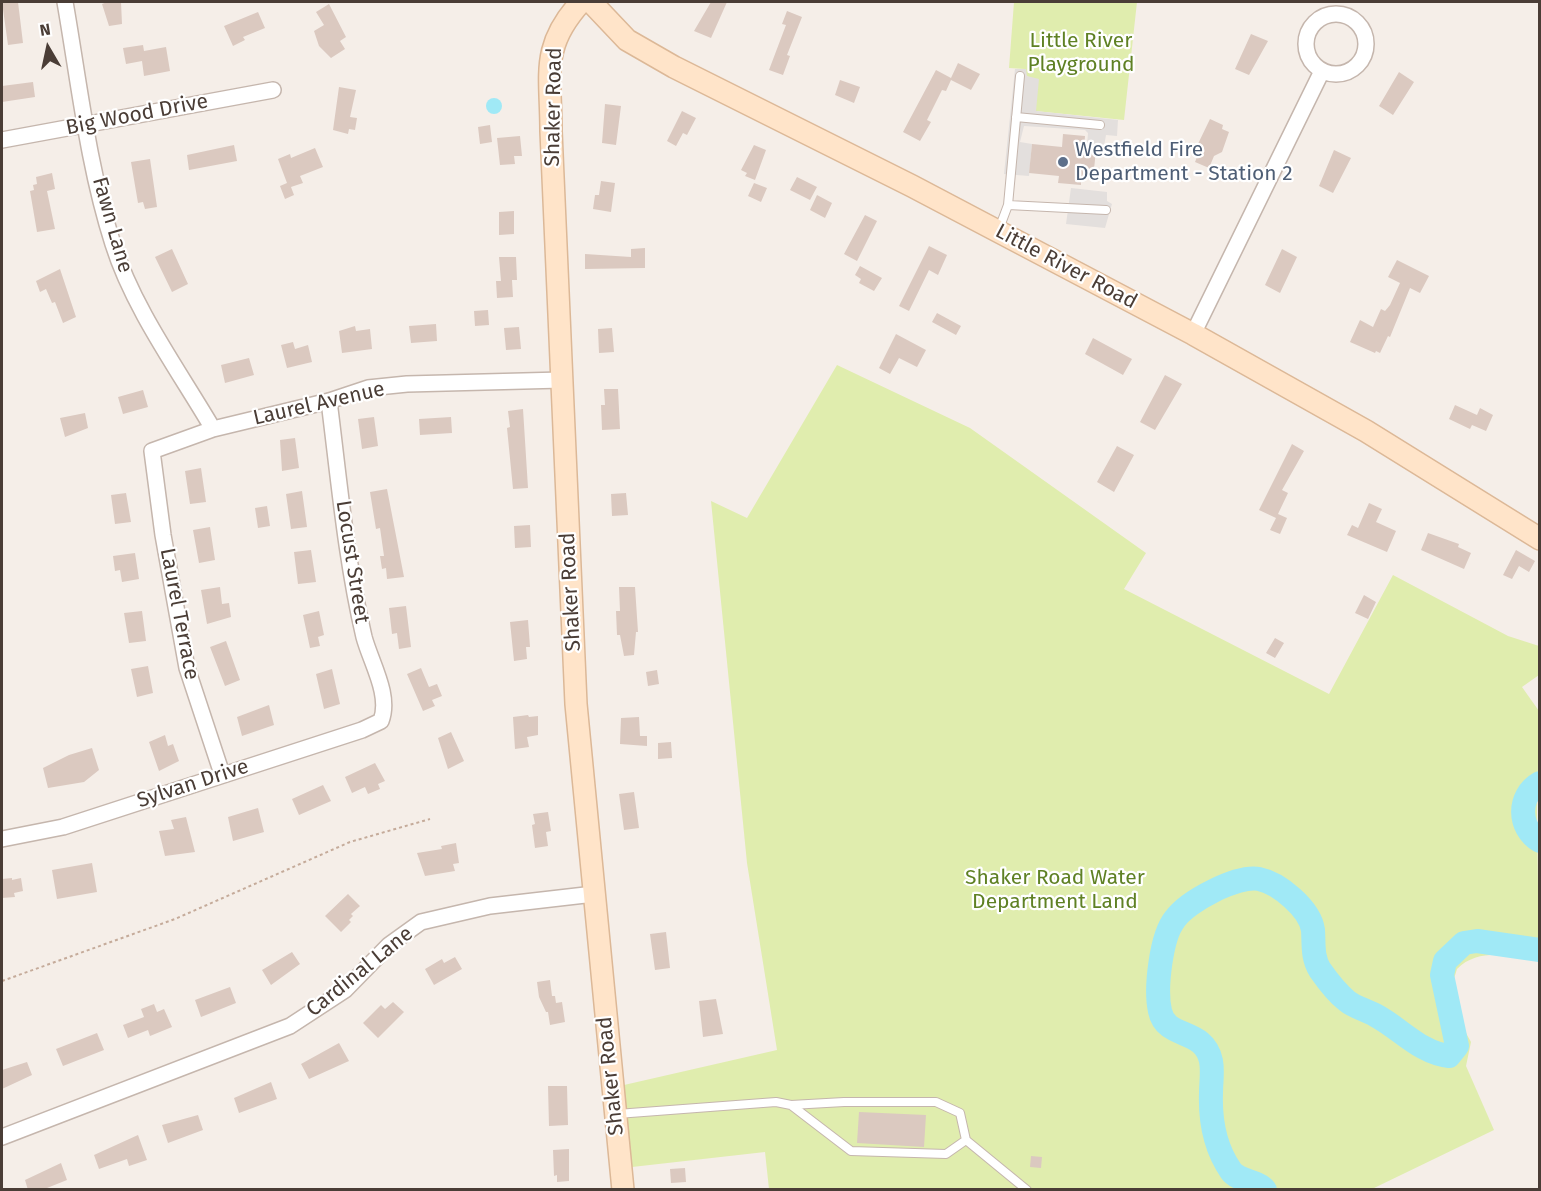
<!DOCTYPE html>
<style>
body{margin:0}
#map{position:relative;width:1541px;height:1191px;overflow:hidden;background:#f5eee8;font-family:"Fira Sans",sans-serif}
canvas{display:block}
.frame{position:absolute;inset:0;border:3px solid #4a3d36;pointer-events:none}
.north{position:absolute;left:18px;top:18px;width:60px;height:60px;-webkit-text-stroke:4px #fff;paint-order:stroke;rotate:351deg;font-size:16px;font-weight:700;line-height:24px;text-align:center;color:#4a3d36}
.north::after{content:'';display:block;margin:auto;width:21px;height:27px;background:#4a3d36;clip-path:polygon(50% 0,100% 100%,50% 72%,0 100%)}
</style>
<div id="map">
<canvas width="1541" height="1191"></canvas>
<div class="frame"></div>
<div class="north">N</div>
</div>
<script>
const ctx = document.querySelector('canvas').getContext('2d');
ctx.lineJoin = 'round';
function fillPath(path, color) { ctx.fillStyle = color; ctx.fill(path, 'evenodd'); }
function trace(path, color, width, dash) { ctx.strokeStyle = color; ctx.lineWidth = width; ctx.lineCap = dash ? 'butt' : 'round'; ctx.setLineDash(dash || []); ctx.stroke(path); }
function drawText(font, color, halo, rows, align = 'center') {
  ctx.font = font + ' "Fira Sans",sans-serif'; ctx.lineWidth = 4.5; ctx.setLineDash([]); ctx.textBaseline = 'middle'; ctx.strokeStyle = halo; ctx.fillStyle = color; for (const [text, x, y, turn = 0] of rows) {
    ctx.save(); ctx.translate(x, y); ctx.rotate((+turn || 0) * Math.PI / 180); ctx.textAlign = isNaN(turn) ? turn : align; if (halo) ctx.strokeText(text, 0, 0); ctx.fillText(text, 0, 0); ctx.restore();
  }
}
fillPath(new Path2D(`
 M1014,2H1137L1124,120L1035,111L1030,78L1026,75L1025,69L1009,68Z
 M837,365L970,428L1146,553L1124,589L1329,694L1393,575L1508,636L1539,646V675L1522,687L1539,711L1537,813L1539,961C1513,956 1479,947 1457,969L1451,988L1462,1026L1471,1042L1466,1066L1494,1130L1372,1189H769L765,1152L632,1167L624,1085L777,1050L747,863L711,501L747,518Z`), '#e0edae');
fillPath(new Path2D(`
 M1015,69H1026L1027,76L1039,79L1036,111L1118,120L1117,136L1106,135L1104,146L1087,145L1088,133L1085,130L1024,126L1020,142L1032,144L1029,176L1004,174Z
 M1071,188L1107,192V201L1112,204L1105,228L1066,224Z`), '#e3dfdd');
fillPath(new Path2D(`
 M486 106a8 8 0 1 1 16 0a8 8 0 1 1-16 0Z`), '#a0e9f6');
trace(new Path2D(`
 M1540,783C1517,796 1518,828 1540,841
 M1265,1190C1258,1181 1238,1181 1231,1171C1215,1148 1210,1120 1211,1093C1211,1083 1213,1071 1211,1061C1204,1027 1166,1040 1160,1011C1155,989 1161,936 1175,919C1188,901 1237,875 1259,879C1279,883 1310,909 1313,930C1314,944 1312,957 1320,970C1327,980 1337,993 1347,1001C1354,1007 1366,1010 1375,1015C1400,1028 1420,1053 1449,1056L1457,1046L1442,975L1445,961L1464,943L1477,941L1540,950`), '#a0e9f6', 24);
fillPath(new Path2D(`
 M2,2H18L23,43L8,45Z
 M107,2H121L122,24L109,26L102,4Z
 M711,2H727L711,38L694,31Z
 M329,4L346,37L340,41L345,49L331,58L319,46L314,31L324,25L316,12Z
 M787,11L802,17L787,55L790,56L783,75L769,70L786,25L782,24Z
 M258,12L265,28L243,37L245,40L233,46L224,26Z
 M1251,34L1268,41L1249,75L1235,69Z
 M143,45L144,51L166,47L170,71L144,76L142,61L126,64L123,48Z
 M958,63L980,74L971,90L951,80L946,91L942,90L927,120L931,122L920,141L903,132L936,70L951,78Z
 M1399,72L1414,82L1393,115L1379,106Z
 M840,80L860,87L854,103L835,95Z
 M33,82L35,97L2,102V86Z
 M339,87L356,90L350,117L357,118L355,130L349,129L348,134L333,130Z
 M605,104L621,106L616,145L602,143Z
 M682,111L696,118L687,135L683,133L676,146L667,141Z
 M1210,119L1223,125L1222,129L1229,132L1222,152L1214,156L1209,168L1195,162L1200,150L1196,148Z
 M490,125L492,142L480,144L478,127Z
 M1063,134L1085,136L1084,149L1096,150L1093,179L1081,178V185L1058,183L1059,176L1029,173L1032,144L1062,147Z
 M520,136L522,156H514L515,164L500,165L497,138Z
 M234,145L237,161L189,170L187,155Z
 M754,145L766,150L755,180L745,176L747,173L741,170Z
 M315,148L323,167L300,176L303,183L291,187L294,195L285,199L280,186L287,183L278,159L290,154L291,158Z
 M1334,150L1351,158L1333,193L1319,186Z
 M150,159L157,207L145,209L143,202L138,203L131,162Z
 M52,173L55,189L47,191L55,229L37,232L30,191L34,190L33,185L37,184L36,177Z
 M797,177L817,187L810,200L790,190Z
 M601,181L615,183L611,212L593,209L595,195H599Z
 M754,183L767,188L761,202L748,196Z
 M817,195L832,203L825,218L810,210Z
 M514,211V234L499,235V212Z
 M865,215L877,221L857,261L844,254Z
 M929,246L947,255L938,275L929,270L909,311L899,306Z
 M645,248V268L585,269V254L631,257V249Z
 M172,249L188,284L172,292L155,257Z
 M1282,249L1297,257L1280,293L1265,285Z
 M499,257H516L517,280H512L513,297L497,298L496,281H501Z
 M1397,260L1429,276L1420,293L1410,288L1390,337L1388,336L1380,353L1376,351L1375,353L1350,342L1360,320L1373,327L1381,309L1385,311L1390,305L1400,283L1388,277Z
 M860,266L882,278L874,291L859,283L861,279L855,275Z
 M60,269L76,317L63,323L55,302L52,303L46,289L40,292L36,281Z
 M488,310L489,325L475,326L474,311Z
 M937,313L961,326L956,335L932,322Z
 M436,324L437,341L411,343L409,326Z
 M355,326L356,331L370,329L372,349L342,353L339,331Z
 M519,327L521,349L506,350L504,328Z
 M612,328L614,352L599,353L598,329Z
 M896,334L926,350L917,367L899,358L890,374L879,368Z
 M1093,338L1132,359L1123,375L1085,354Z
 M293,342L295,349L308,345L312,362L287,368L281,345Z
 M249,358L254,375L225,383L221,365Z
 M1165,375L1182,384L1155,430L1140,422Z
 M604,389H618L620,429L602,430L601,405H605Z
 M143,390L148,407L123,414L118,397Z
 M1455,405L1477,415L1480,408L1493,415L1486,431L1472,425L1470,429L1449,419Z
 M523,409L528,488L513,489L507,428L510,427L508,411Z
 M85,413L88,428L65,437L60,418Z
 M374,417L378,446L362,449L358,419Z
 M451,417L452,433L420,435L419,419Z
 M295,438L299,468L282,471L280,440Z
 M1292,444L1304,451L1282,490L1288,493L1278,514L1287,518L1280,534L1270,530L1276,518L1259,510Z
 M1117,446L1134,455L1114,492L1097,482Z
 M201,468L206,502L190,504L185,471Z
 M387,489L404,577L387,579L386,568L382,569L380,556H384L380,528L376,529L370,492Z
 M302,491L307,527L291,529L286,494Z
 M126,493L131,522L115,524L111,495Z
 M626,493L628,515L612,516L611,494Z
 M1369,503L1382,509L1376,522L1396,531L1387,552L1347,535L1352,525L1358,528Z
 M267,506L270,526L258,528L255,508Z
 M530,525L531,547L515,548L514,526Z
 M210,527L215,560L199,563L193,530Z
 M1428,533L1459,544L1458,547L1471,553L1464,569L1421,550Z
 M311,550L316,582L298,584L294,552Z
 M1516,550L1535,561L1529,572L1519,566L1512,579L1503,575Z
 M135,553L139,579L122,582L120,570L115,571L113,556Z
 M220,587L222,604L229,603L231,617L207,624L201,590Z
 M619,587H635L638,632H636L634,655L624,656L620,635H617L616,611H620Z
 M1364,595L1376,602L1368,619L1355,613Z
 M406,606L411,647L399,649L397,633L392,634L389,608Z
 M142,611L146,641L129,643L124,613Z
 M319,611L324,635L318,637L320,646L310,648L303,615Z
 M528,620L530,647H526L527,659L514,661L510,622Z
 M1275,638L1284,643L1275,658L1266,653Z
 M226,641L240,680L225,686L210,647Z
 M148,666L153,693L137,697L131,669Z
 M421,668L429,687L437,684L442,696L432,700L435,706L423,711L407,674Z
 M332,669L340,704L324,709L316,674Z
 M657,670L659,684L648,686L646,672Z
 M269,705L274,725L242,736L237,717Z
 M528,715L529,717L538,716V735L527,737L529,747L515,749L513,717Z
 M639,717L640,736H647V746L620,744L621,718Z
 M451,732L464,761L448,769L438,738Z
 M165,735L168,746L173,744L179,761L159,771L149,742Z
 M671,742L672,758L658,759V743Z
 M92,748L99,770L84,782L48,788L43,768L69,755Z
 M375,763L385,781L378,784L380,789L368,794L365,787L352,793L345,777Z
 M323,785L331,801L299,815L292,799Z
 M634,792L639,828L624,830L619,794Z
 M258,808L264,832L233,841L228,817Z
 M548,812L551,831L546,832L548,846L535,848L532,825L535,824L533,814Z
 M186,817L195,852L165,856L159,831L174,829L171,820Z
 M456,843L459,863L453,864L455,871L425,876L417,853L442,849L441,846Z
 M92,863L97,892L57,899L52,870Z
 M12,878V880L21,878L23,891L14,893L15,897L2,898V879Z
 M348,894L360,906L351,914L353,916L349,920L351,922L341,932L325,916Z
 M666,932L670,968L655,970L650,934Z
 M292,952L300,964L271,985L262,970Z
 M455,957L462,969L434,985L425,969L442,959L444,963Z
 M550,980L552,996H555L556,1003L562,1002L565,1022L550,1025L548,1012H546L539,997L537,982Z
 M230,987L236,1003L201,1017L195,1000Z
 M716,999L723,1034L703,1037L699,1001Z
 M393,1002L404,1012L378,1038L363,1023L381,1005L385,1009Z
 M154,1004L157,1012L164,1009L172,1027L150,1036L148,1030L128,1038L123,1025L144,1017L141,1009Z
 M97,1033L104,1050L63,1066L56,1049Z
 M339,1043L349,1061L309,1079L301,1064Z
 M27,1062L32,1075L2,1089V1070Z
 M271,1082L277,1099L239,1113L234,1098Z
 M548,1086H567L568,1125L549,1126Z
 M859,1112L926,1115L924,1147L857,1143Z
 M198,1115L203,1130L168,1143L162,1125Z
 M138,1135L147,1160L129,1166L127,1159L99,1169L94,1155Z
 M569,1149V1181L557,1182V1175L554,1176L553,1150Z
 M1031,1156L1042,1157L1041,1168L1030,1167Z
 M61,1163L67,1180L42,1190H28L25,1180Z
 M685,1168L686,1182L671,1183L670,1169Z`), '#dbc9c0');
const lane = new Path2D(`
 M1016,117L1100,125
 M1008,205L1106,210
 M999,229L1008,205L1020,76
 M617,1114L776,1102L791,1105L851,1151L946,1154L966,1140L960,1113L936,1102H844L791,1105
 M966,1140L1027,1190`);
const street = new Path2D(`
 M65,2C79,82 88,166 113,244C133,308 179,371 213,429
 M1306 44a30 30 0 1 1 60 0a30 30 0 1 1-60 0Z
 M2,140L273,90
 M1193,334L1322,71
 M222,774L187,668L163,535L152,451L213,429L329,401L368,388L407,384L562,380
 M2,839L63,827L362,730L381,721C391,695 371,663 364,637C346,560 339,480 329,401
 M2,1137L290,1026L345,990L389,945L421,922L490,906L594,894`);
const secondary = new Path2D(`
 M581,2C540,47 551,74 551,131L576,704L623,1190
 M591,2L627,40L674,67L912,186L1193,334L1366,431L1540,539`);
trace(lane, '#c5b6ad', 10);
trace(street, '#c5b6ad', 18);
trace(secondary, '#dcb897', 24);
trace(new Path2D(`
 M2,981L175,919L350,842L430,819`), '#c5ab9a', 2, [3, 3]);
trace(lane, '#fff', 8);
trace(street, '#fff', 15);
trace(secondary, '#ffe4c9', 21);
for (const [x, y, r, color] of [
 [1063,162,6,"#5c6f8a"]
]) { const dot = new Path2D(); dot.arc(x, y, r, 0, 2 * Math.PI); ctx.fillStyle = color; ctx.fill(dot); trace(dot, '#fff', 2); }
drawText('21px', '#5f8124', '#fff', [
 ["Little River",1081,41],
 ["Playground",1081,65],
 ["Shaker Road Water",1055,878],
 ["Department Land",1055,902]
]);
drawText('21px', '#4a3d36', '#fff', [
 ["Shaker Road",554,107,-89],
 ["Big Wood Drive",137,115,-11],
 ["Fawn Lane",112,225,74],
 ["Little River Road",1066,267,28],
 ["Laurel Avenue",319,404,-13],
 ["Locust Street",352,562,81],
 ["Shaker Road",571,592,-93],
 ["Laurel Terrace",179,614,79],
 ["Sylvan Drive",193,784,-18],
 ["Cardinal Lane",360,972,-39],
 ["Shaker Road",611,1076,-96]
]);
drawText('21px', '#4e5e75', '#fff', [
 ["Westfield Fire",1075,150],
 ["Department - Station 2",1075,174]
], 'left');
</script>
